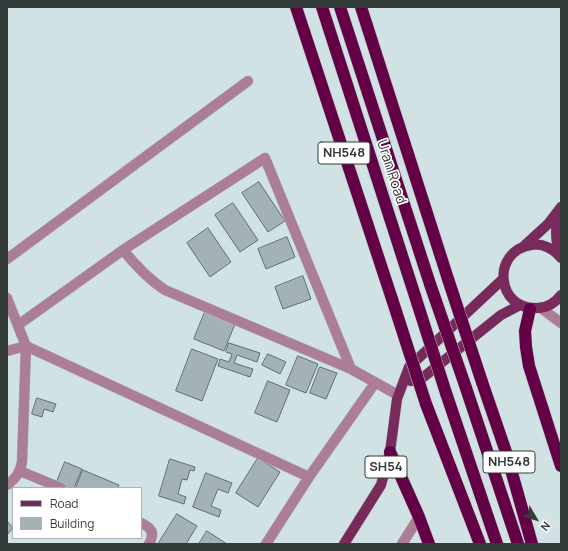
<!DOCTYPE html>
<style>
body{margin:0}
#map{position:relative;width:568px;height:551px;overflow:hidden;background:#d1e2e4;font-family:Manrope,sans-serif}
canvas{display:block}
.frame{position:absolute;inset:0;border:8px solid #343b3b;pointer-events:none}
.legend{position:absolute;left:12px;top:487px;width:130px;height:52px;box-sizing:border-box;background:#fff;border:1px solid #aeb1b1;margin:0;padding:5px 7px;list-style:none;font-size:12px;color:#343b3b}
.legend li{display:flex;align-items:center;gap:8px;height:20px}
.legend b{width:20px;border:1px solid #aeb1b1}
.north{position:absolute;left:516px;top:499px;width:40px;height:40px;-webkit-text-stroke:3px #fff;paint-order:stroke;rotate:128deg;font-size:11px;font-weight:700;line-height:16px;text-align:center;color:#343b3b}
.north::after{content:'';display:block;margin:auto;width:14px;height:18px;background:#343b3b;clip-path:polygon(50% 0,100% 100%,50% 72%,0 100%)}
</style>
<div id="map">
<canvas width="568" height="551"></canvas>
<div class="frame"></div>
<ul class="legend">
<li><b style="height:5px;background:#782b5b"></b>Road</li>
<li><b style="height:11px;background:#a3b3b5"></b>Building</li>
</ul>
<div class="north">N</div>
</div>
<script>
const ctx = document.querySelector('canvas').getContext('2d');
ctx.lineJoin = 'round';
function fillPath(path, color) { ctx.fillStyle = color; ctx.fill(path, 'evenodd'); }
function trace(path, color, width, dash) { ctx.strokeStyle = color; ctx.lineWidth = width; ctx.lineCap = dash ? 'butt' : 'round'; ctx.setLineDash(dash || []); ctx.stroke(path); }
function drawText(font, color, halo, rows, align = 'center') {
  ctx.font = font + ' Manrope,sans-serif'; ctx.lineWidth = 3.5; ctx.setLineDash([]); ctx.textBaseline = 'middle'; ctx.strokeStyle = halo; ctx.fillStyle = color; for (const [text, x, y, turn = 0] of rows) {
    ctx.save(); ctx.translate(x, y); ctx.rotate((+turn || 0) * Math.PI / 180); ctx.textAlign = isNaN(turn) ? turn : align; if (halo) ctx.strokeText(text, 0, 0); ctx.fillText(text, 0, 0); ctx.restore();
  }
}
const building = new Path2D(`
 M259,182L285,221L268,232L242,193Z
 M233,203L258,240L240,252L215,215Z
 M208,228L231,262L210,277L187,243Z
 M287,237L295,257L266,269L258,249Z
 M303,276L311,299L283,309L275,287Z
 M205,312L235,324L224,351L194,339Z
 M229,343L260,353L257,362L237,355L234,363L253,369L250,377L218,366L220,359L229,362L232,354L226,352Z
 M192,349L218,359L202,401L176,391Z
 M268,354L286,362L280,374L262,365Z
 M298,356L318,364L306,393L286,385Z
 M320,367L337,373L326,399L310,393Z
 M268,381L290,390L277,422L255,413Z
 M37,398L56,404L53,412L44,409L42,417L32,414Z
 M258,458L280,472L258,507L236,493Z
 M170,459L195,467L194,471L190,470L187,480L182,479L178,494L186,497L184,504L159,496Z
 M65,462L82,469L74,488H66L56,484Z
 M83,470L119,485L118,488H76Z
 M206,473L232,483L228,493L218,489L211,506L221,510L219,517L193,507Z
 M177,514L197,526L186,544H158Z
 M7,521L13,528L7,535Z
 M207,531L227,544H199Z`);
fillPath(building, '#a3b3b5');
trace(building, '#5f6e6f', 1);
const minor = new Path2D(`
 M123,250C136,266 148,279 165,290L351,369
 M7,259L248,81
 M7,298L26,346L22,462C20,473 16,478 7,485
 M541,308L561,323
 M18,325L123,250L265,158L351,369L398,395
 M7,351L26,346L309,477
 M20,471L61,488
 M141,523C152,528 155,533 149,544
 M266,544L309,477L375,383
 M402,544L419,517`);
const major = new Path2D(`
 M559,212C555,228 555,240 560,256
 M524,246L548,224L561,207
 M561,258C554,249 543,243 531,245C491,251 496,310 537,308C547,308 555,303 561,295
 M411,381L421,379L501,315L520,305
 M344,544L381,485L390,452L397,399L409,367L503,279`);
const highway = new Path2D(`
 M296,7L392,299
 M322,7L415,296
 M340,7L430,284
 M361,7L448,279
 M530,309L525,331L526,347L529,366L561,466
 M482,382L506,452L532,544
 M466,388L518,544
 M446,393L497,544
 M426,404L480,544
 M390,452L419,517L429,544`);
trace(minor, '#aebdbf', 11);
trace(major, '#aebdbf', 11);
trace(highway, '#aebdbf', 13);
trace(minor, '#ab7e96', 10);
trace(major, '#782b5b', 10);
trace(highway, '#640046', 12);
const highwayBridge = new Path2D(`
 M448,279L482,382
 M430,284L466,388
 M415,296L446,393
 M392,299L426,404`);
trace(highwayBridge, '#aebdbf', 13, []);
trace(highwayBridge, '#640046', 12);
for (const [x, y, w] of [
 [344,153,52],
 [509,462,52],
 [386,467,42]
]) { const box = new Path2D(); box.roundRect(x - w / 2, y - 11, w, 22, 3); ctx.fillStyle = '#fff'; ctx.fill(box); trace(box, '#343b3b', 1); }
drawText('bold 13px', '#343b3b', null, [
 ["NH548",344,153],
 ["NH548",509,462],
 ["SH54",386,467]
]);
drawText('14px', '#343b3b', '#fff', [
 ["Uran Road",391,172,72]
]);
</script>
